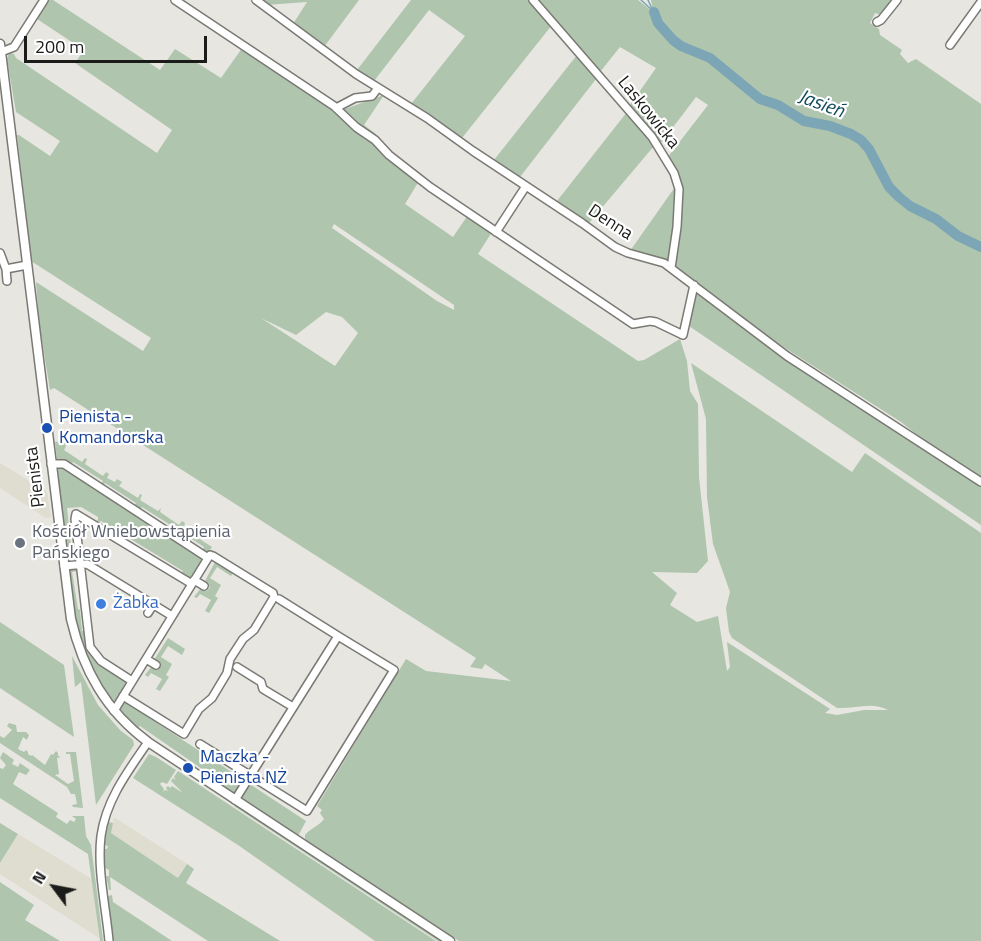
<!DOCTYPE html>
<meta charset="utf-8">
<style>
body{margin:0}
#map{position:relative;width:981px;height:941px;overflow:hidden;background:#e7e6e1;font-family:"Titillium Web",sans-serif}
canvas{display:block}
.north{position:absolute;left:24px;top:857px;width:60px;height:60px;-webkit-text-stroke:4px #fff;paint-order:stroke;rotate:302deg;font-size:16px;font-weight:700;line-height:24px;text-align:center;color:#1b1b19}
.north::after{content:'';display:block;margin:auto;width:21px;height:27px;background:#1b1b19;clip-path:polygon(50% 0,100% 100%,50% 72%,0 100%)}
.scale{position:absolute;left:24px;top:36px;width:183px;height:27px;box-sizing:border-box;border:3px solid #1b1b19;border-top:0;padding-left:8px;font-size:18px;line-height:21px;white-space:nowrap;color:#1b1b19;-webkit-text-stroke:4px #fff;paint-order:stroke}
</style>
<div id="map">
<canvas width="981" height="941"></canvas>
<div class="north">N</div>
<div class="scale">200 m</div>
</div>
<script>
const ctx = document.querySelector('canvas').getContext('2d');
ctx.lineJoin = 'round';
function fillPath(path, color) { ctx.fillStyle = color; ctx.fill(path, 'evenodd'); }
function trace(path, color, width, dash) { ctx.strokeStyle = color; ctx.lineWidth = width; ctx.lineCap = dash ? 'butt' : 'round'; ctx.setLineDash(dash || []); ctx.stroke(path); }
function drawText(font, color, halo, rows, align = 'center') {
  ctx.font = font + ' "Titillium Web",sans-serif'; ctx.lineWidth = 4.5; ctx.setLineDash([]); ctx.textBaseline = 'middle'; ctx.strokeStyle = halo; ctx.fillStyle = color; for (const [text, x, y, turn = 0] of rows) {
    ctx.save(); ctx.translate(x, y); ctx.rotate((+turn || 0) * Math.PI / 180); ctx.textAlign = isNaN(turn) ? turn : align; if (halo) ctx.strokeText(text, 0, 0); ctx.fillText(text, 0, 0); ctx.restore();
  }
}
fillPath(new Path2D(`
 M0,463L47,492L51,517L46,518L0,488Z
 M114,817L187,864L178,878L111,833Z
 M18,834L92,879L99,938L0,874V863Z`), '#dfdcd0');
fillPath(new Path2D(`
 M48,0H53L160,70L175,49L221,78L245,44L337,113L345,112V109L384,95L364,125L376,134L371,139L386,157L419,181L405,204L453,237L468,215L492,232L478,254L638,361L644,360L680,339L687,361L690,391L698,404L699,477L708,561L697,573L652,572L677,593L670,605L697,622L718,616L727,671L730,667L727,642L830,709L825,713L837,715L864,710H888C872,701 855,709 837,708L732,638L729,632L726,608L730,592L713,544L707,497L706,419L691,363L852,472L865,453L981,533V941H459L305,840V835C311,828 319,826 324,819L320,813L322,810L317,806L406,659L426,671L511,681L485,664L482,669L470,667L476,658L54,388L50,390L39,322L36,282L143,351L151,338L31,261L17,135H19L50,156L60,141L16,112L7,59L9,53L14,54L16,58L157,153L172,130L75,63L84,50L37,19ZM334,224L454,305V310L437,301L332,228ZM326,312L342,317L358,333L335,366L261,318L296,335Z
 M260,0H359L324,47L293,24L307,2L266,5Z
 M411,0H530L552,25L462,138L411,104L465,36L429,10L374,81L357,70Z
 M538,0H638L653,12L651,0H891L881,15L875,13L870,23L879,29L880,35L902,50L900,54L908,63L916,59L981,104V482L955,465L901,422L749,325L730,308L665,261L630,251L675,187L664,162L708,105L696,97L661,143L630,105L656,68L620,47L600,72Z
 M577,55L596,79L520,177L494,160Z
 M627,112L654,146L589,223L557,201Z
 M695,292H698L757,338L981,487V525L689,326Z
 M63,441L66,446L64,450L82,462L85,458L87,459L85,464L103,476L106,472L109,474L107,478L115,482L117,479L122,482L119,486L138,498L140,494L142,495L140,500L158,511L161,508L160,512L179,525L182,521L185,523L184,526L191,531L193,528L197,531L195,536L212,547L208,553L202,551L204,547L175,528L172,531L170,530L172,526L142,507L139,510L134,506L136,503L105,483L102,486L101,485L103,481L73,462L70,465L57,459L55,442Z
 M63,467L203,558L193,577L188,578L181,574L183,571L101,521L97,523L95,522L98,520V517L81,507L67,508L72,556L67,557L59,497L58,468Z
 M215,562L233,573L231,576L217,567L210,578L221,585L215,596L218,598L209,613L205,611L211,600L200,594L197,598L194,597L201,588L207,591L210,587L204,583Z
 M74,568L78,571L72,572L78,609L80,610L82,631H85V637L84,638C94,667 109,663 126,682L116,702H113L108,698L86,659L77,633L71,598L73,597L70,570Z
 M0,622L64,665L74,737L0,688Z
 M168,638L185,649L182,655L168,646L161,657L172,664L166,675L169,677L160,691L156,689L162,679L151,673L148,677L145,675L152,666L158,669L161,665L154,660Z
 M72,656L98,705L120,730L133,740L134,745L96,805L81,682L75,687Z
 M125,702L306,821L298,836L203,774L205,771L140,726L137,729L119,710L120,706Z
 M9,723L16,725L17,732H26L29,735L27,740L23,737L18,749L24,752L26,750L28,752V754L31,756L32,755L45,765L51,754L53,755L56,751L58,753V756L61,757L57,758L59,774L55,775L68,784L74,781L70,754H66V752H76L83,808L73,807L72,805L77,804L75,794H71L67,787L0,743V736L4,738L12,730L7,726Z
 M3,752L14,760L12,764L18,767L20,763L30,770L26,775L19,772L13,784L58,813L56,817L67,824L70,820L74,822L76,819L72,816H84L86,836L91,845L103,941H100L88,854L0,798V768L3,769L6,765L0,758Z
 M149,754L156,757L176,770L167,784L162,782L160,784L164,789L163,792L165,790L168,791L166,788L168,786L170,788L172,786L183,793L171,781L173,778L176,780L174,777L178,771L436,941H375L238,845L133,778Z
 M236,804L443,941H438L234,806Z
 M108,822L113,823L111,833L178,878L187,864L194,869L186,883L280,941H208L110,877L111,890H109L106,876H109V870L105,868L104,849H107L108,846L104,845Z
 M0,823L18,834L0,863Z
 M0,882L34,905L25,920L60,941H0Z
 M112,895L113,902L172,941H112L107,900L108,896Z`), '#afc5ad');
trace(new Path2D(`
 M641,0L654,12
 M648,0L653,11`), '#7ca5b5', 1.5);
trace(new Path2D(`
 M654,12L658,23L673,40L681,46L710,58L760,99L778,105L804,121L830,126L851,134L861,140L869,149L889,187L899,197L910,206L936,219L958,236L981,247`), '#7ca5b5', 10);
const minor = new Path2D(`
 M175,0L334,106L356,127L375,140L389,155L430,187L633,324L650,321L656,322L683,335L694,285
 M256,0L356,74L427,118L473,151L582,223L615,247L628,253L664,263L787,356L981,482
 M533,0L652,137L674,173L679,189L677,227L671,268
 M877,22L881,20L897,0
 M950,45L981,2
 M1,52L14,47L44,0
 M336,108L355,98L372,96L378,88
 M496,232L526,186
 M0,253L6,269L7,281
 M6,269L27,265
 M51,464H64L208,558L210,555L213,556L273,593L274,597L254,630L243,639L230,659L227,673L212,698L199,709L184,734L123,696
 M64,566L87,564L172,616
 M194,580L204,586
 M148,613L153,605
 M146,659L156,665
 M237,667L261,682L263,689L293,707
 M132,681L101,661L90,647L75,519L76,514L192,584
 M114,711L208,558
 M200,744L307,811L394,670L338,636
 M235,800L338,636L279,599
 M109,941C106,907 97,870 101,836C106,800 128,771 148,742`);
const tertiary = new Path2D(`
 M0,44L71,619C83,670 106,711 148,742L450,941`);
trace(minor, '#7a7974', 10);
trace(tertiary, '#7a7974', 11);
trace(minor, '#fff', 7);
trace(tertiary, '#fff', 8);
for (const [x, y, r, color] of [
 [47,428,6,"#1a4fb4"],
 [20,543,6,"#6b7280"],
 [101,604,6,"#3f7fe0"],
 [188,768,6,"#1a4fb4"]
]) { const dot = new Path2D(); dot.arc(x, y, r, 0, 2 * Math.PI); ctx.fillStyle = color; ctx.fill(dot); trace(dot, '#fff', 2); }
drawText('18px', '#1b1b19', '#fff', [
 ["Laskowicka",648,113,51],
 ["Denna",610,223,33],
 ["Pienista",36,477,-97]
]);
drawText('18px', '#164399', '#fff', [
 ["Pienista -",59,418],
 ["Komandorska",59,439],
 ["Maczka -",200,758],
 ["Pienista NŻ",200,779]
], 'left');
drawText('18px', '#5b616d', '#fff', [
 ["Kościół Wniebowstąpienia",32,533],
 ["Pańskiego",32,554]
], 'left');
drawText('18px', '#366cbe', '#fff', [
 ["Żabka",113,604]
], 'left');
drawText('italic 20px', '#104a5c', '#fff', [
 ["Jasień",821,105,20]
]);
</script>
